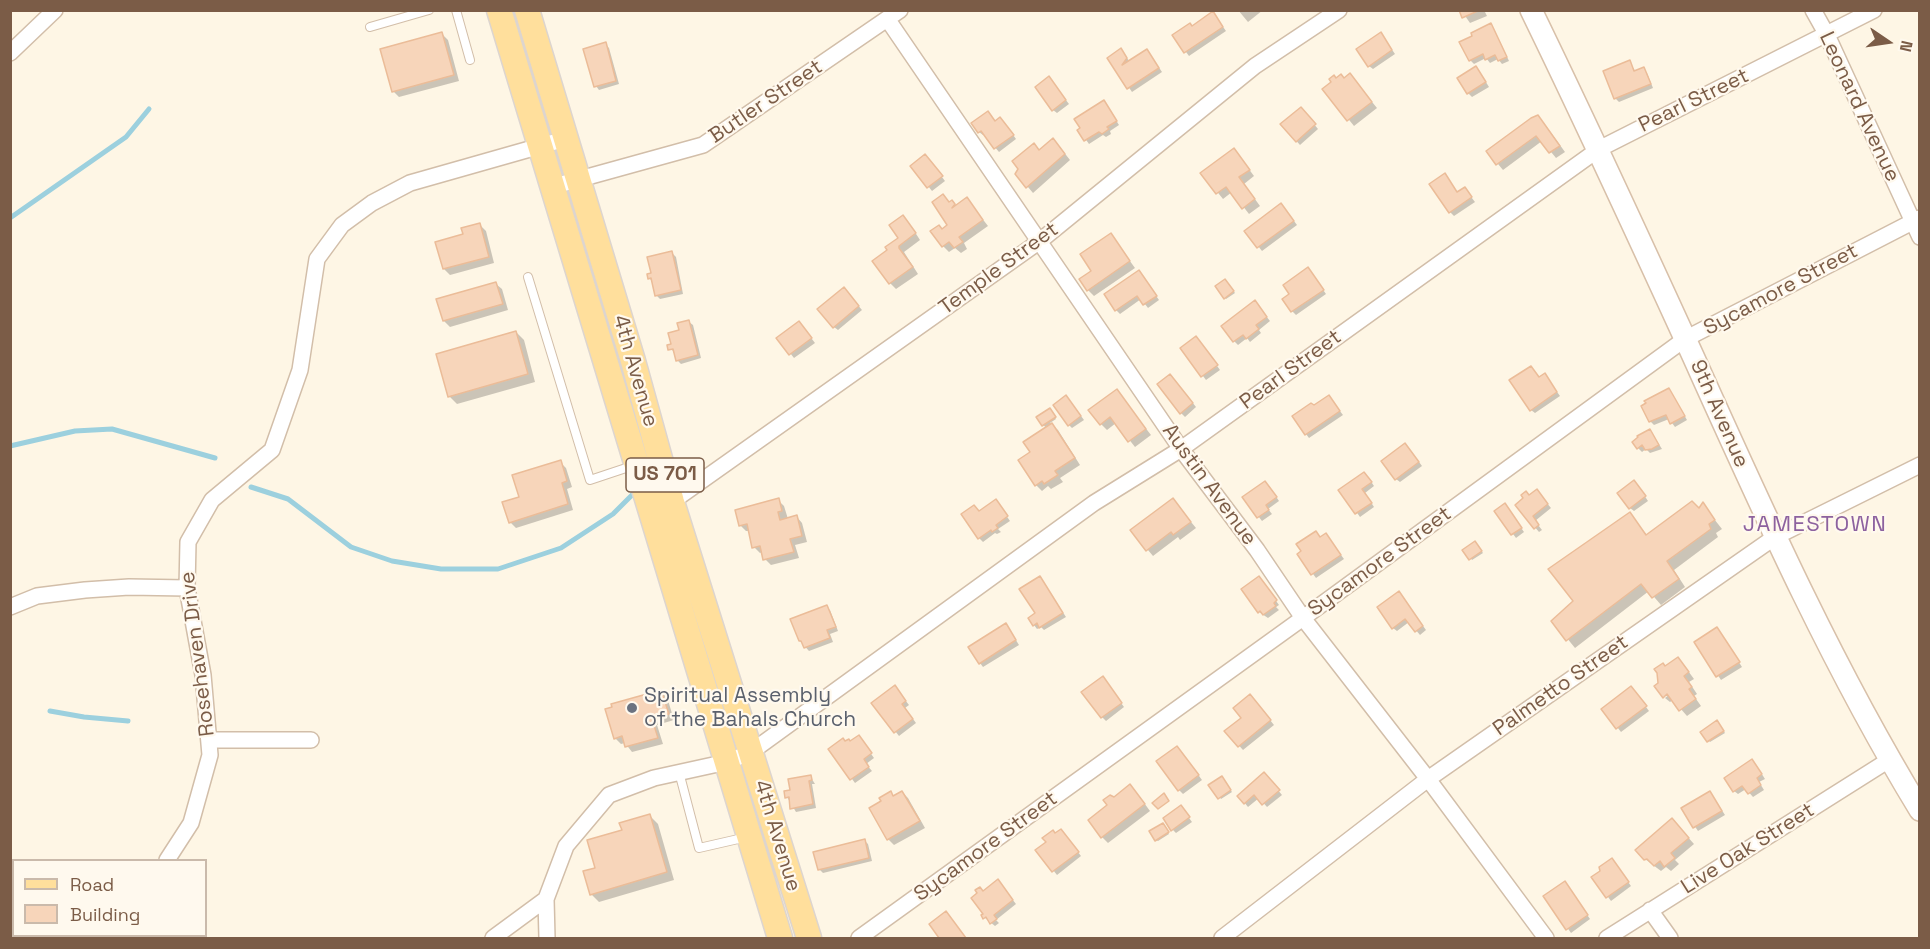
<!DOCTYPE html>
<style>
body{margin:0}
#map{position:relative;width:1930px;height:949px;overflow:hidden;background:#fef6e5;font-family:"Space Grotesk",sans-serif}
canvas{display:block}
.frame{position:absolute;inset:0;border:12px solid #7b5c47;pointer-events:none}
.legend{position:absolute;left:12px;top:859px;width:195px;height:78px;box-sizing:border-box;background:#fff9ee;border:2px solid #cabaab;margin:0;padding:8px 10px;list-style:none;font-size:18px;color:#7b5c47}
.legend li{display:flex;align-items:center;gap:12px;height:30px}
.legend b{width:30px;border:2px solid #cabaab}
.north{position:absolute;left:1858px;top:12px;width:60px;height:60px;-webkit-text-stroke:4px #fff9ee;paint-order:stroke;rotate:103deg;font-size:16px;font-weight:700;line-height:24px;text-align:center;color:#7b5c47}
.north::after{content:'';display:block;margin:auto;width:21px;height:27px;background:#7b5c47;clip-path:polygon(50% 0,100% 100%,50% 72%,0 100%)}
</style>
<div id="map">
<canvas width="1930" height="949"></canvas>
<div class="frame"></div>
<ul class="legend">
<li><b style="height:8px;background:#ffdf9c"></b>Road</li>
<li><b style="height:16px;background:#f7d5ba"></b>Building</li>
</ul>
<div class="north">N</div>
</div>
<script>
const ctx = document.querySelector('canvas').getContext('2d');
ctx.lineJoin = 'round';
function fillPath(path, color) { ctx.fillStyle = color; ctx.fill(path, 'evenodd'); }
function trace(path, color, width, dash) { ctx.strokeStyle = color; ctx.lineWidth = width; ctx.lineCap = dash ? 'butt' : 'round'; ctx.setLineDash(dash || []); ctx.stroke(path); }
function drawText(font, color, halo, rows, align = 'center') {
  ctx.font = font + ' "Space Grotesk",sans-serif'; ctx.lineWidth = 4.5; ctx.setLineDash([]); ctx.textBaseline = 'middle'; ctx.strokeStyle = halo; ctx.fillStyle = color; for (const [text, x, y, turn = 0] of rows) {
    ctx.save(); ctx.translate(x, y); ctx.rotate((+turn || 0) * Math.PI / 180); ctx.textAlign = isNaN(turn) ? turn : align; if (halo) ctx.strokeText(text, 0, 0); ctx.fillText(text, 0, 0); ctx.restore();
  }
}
fillPath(new Path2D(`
 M1238,10H1263L1248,22Z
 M1461,10H1484L1487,16L1470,23Z
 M1216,17L1226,31L1189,56L1174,36Z
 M1491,25L1494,29L1509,61L1502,64L1498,59L1490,63L1486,58L1474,64L1470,60Z
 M442,34L448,40L459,81L399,97L393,91Z
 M1384,38L1395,54L1373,69L1369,66Z
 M605,44L609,48L619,84L599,90L596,86Z
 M1124,54L1130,62L1150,54L1162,72L1132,92L1109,58Z
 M1629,62L1636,72L1643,69L1647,73L1653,88L1619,102L1615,98Z
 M1479,71L1489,87L1472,97L1468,93Z
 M1350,75L1377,108L1354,126L1324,89L1336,80L1345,79Z
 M1052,82L1069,104L1057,113L1053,110Z
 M1107,106L1119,125L1110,131L1111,134L1106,137L1103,135L1089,144L1079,130Z
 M1304,112L1318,129L1300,145L1282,125Z
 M995,122H1004L1016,139L999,152L984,134L983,135L979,132Z
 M1544,123L1565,152L1556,158L1542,141L1503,170L1498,164Z
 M1059,146L1070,160L1033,193L1017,174L1040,151Z
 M1239,156L1254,176L1244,184L1260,206L1249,214L1232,192L1223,199L1202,173Z
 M929,160L945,181L932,191L912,166Z
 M1445,175L1458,193L1465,189L1475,202L1454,216L1450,212Z
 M967,199L988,226L964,243L967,249L961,253L955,248L949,252L943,246L942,230L949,225L950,204L952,202L956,206Z
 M1285,209L1297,225L1262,251L1246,231Z
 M909,223L920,240L904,252L918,274L896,289L890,283L889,250L900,238Z
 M480,225L486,231L494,263L450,275L444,269L465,235Z
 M1111,235L1135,268L1094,296L1088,290L1093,271Z
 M672,253L676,257L683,294L660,299L656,295L653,282L649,278Z
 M1311,273L1326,294L1296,315L1292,311Z
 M1142,276L1159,300L1148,308L1141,299L1120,314L1116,310Z
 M1225,280L1235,293L1226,299L1225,298Z
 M496,284L502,289L508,310L450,327L444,321Z
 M847,292L862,310L838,330L834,327Z
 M1258,306L1270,321L1259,330L1261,333L1250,342L1247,338L1238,345L1234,341Z
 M689,322L693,325L701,358L681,364L677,360L675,352L670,349L680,331Z
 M802,326L815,343L794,358L778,338Z
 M516,332L524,340L535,382L457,404L449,396Z
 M1200,342L1220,370L1206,380L1182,348Z
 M1174,379L1196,407L1185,417L1181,413Z
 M1539,379H1548L1560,396L1535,413L1531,410Z
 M1669,389L1687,420L1675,427L1669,419L1654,425L1650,421Z
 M1117,391L1151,435L1135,447L1116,423L1107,430L1101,424Z
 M1329,397L1343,415L1309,438L1306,434L1315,407Z
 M1070,401L1084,420L1072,428L1069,425Z
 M1050,410L1056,419L1050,423L1058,430L1080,465L1060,478L1063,482L1051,489L1048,486L1042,491L1036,485L1032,452L1046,428L1038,418Z
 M1650,430L1662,449L1650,453L1646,449L1642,452L1638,448Z
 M1409,448L1422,466L1400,482L1396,479Z
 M560,462L566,468L572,487L567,489L573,510L516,528L510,522L521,498Z
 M1368,477L1374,486L1365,493L1374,507L1360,517L1341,490Z
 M1269,486L1279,501L1268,509L1272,514L1262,521L1244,498Z
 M1638,486L1648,501L1634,511L1630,508Z
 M1540,495L1551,508L1535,521L1542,530L1539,532L1517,506L1529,497Z
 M778,500L784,506L788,519L797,517L802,523L807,542L795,545L799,558L771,565L765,559L763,552L760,553L754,547L750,531H746L740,525Z
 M1173,500L1196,528L1180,540L1178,537L1153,556L1132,531Z
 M999,505L1010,521L998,529L1001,532L997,534L995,533L983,542L979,538L980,513Z
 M1703,505L1722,529L1716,533L1718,537L1674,570L1685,587L1661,605L1649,591L1575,648L1553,621L1575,601L1629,514L1648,536L1699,510Z
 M1508,509L1524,532L1516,538L1496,511Z
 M1326,535L1344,559L1316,578L1299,555Z
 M1475,543L1483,553L1472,560L1465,550Z
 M1043,582L1066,617L1044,630L1041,627L1037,629L1034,625Z
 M1262,582L1279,605L1276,607L1279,610L1268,618L1259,612L1243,590Z
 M1402,597L1426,630L1420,635L1409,622L1397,631L1393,628Z
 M826,607L830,610L838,631L830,634L833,642L809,651L800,641Z
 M1717,628L1742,667L1721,680L1696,642Z
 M1009,629L1019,645L983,667L980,663Z
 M1683,664L1694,679L1689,682L1697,694L1694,696L1701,706L1687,716L1673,700L1670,702L1665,698L1674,691L1660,684L1665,668Z
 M1106,682L1124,707L1106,721L1102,717Z
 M661,691L667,697L674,720L657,725L663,744L632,752L625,743L621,744L615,738Z
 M898,691L909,705L905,708L916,723L899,736L873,703Z
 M1634,691L1649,711L1621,732L1603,709Z
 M1254,700L1274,725L1243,750L1226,731L1243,718Z
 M1717,722L1725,733L1710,742L1702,732Z
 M862,741L874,758L866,764L872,771L855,783L830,749L846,743Z
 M1181,751L1202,780L1183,794L1179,790Z
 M1756,765L1765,779L1759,782L1764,790L1753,797L1746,789L1738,794L1734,791Z
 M810,776L815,784H812L816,808L796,812L787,797Z
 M1221,778L1232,792L1221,799L1211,786Z
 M1268,778L1282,795L1267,807L1259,798L1248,807L1239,796Z
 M902,792L908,798L925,828L894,845L888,839L883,802L890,793L894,797Z
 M1136,792L1150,811L1108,843L1102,837L1109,806L1114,799Z
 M1710,792L1725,815L1698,831L1683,809Z
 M1184,811L1192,822L1176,833L1173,830Z
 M650,816L658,824L674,880L599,902L591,894L597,869L624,831Z
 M1164,826L1169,834L1158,841L1156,840Z
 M1678,826L1694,844L1675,860L1679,864L1671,871L1666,867L1661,871L1645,859Z
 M1064,834L1081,856L1057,875L1037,850L1055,835Z
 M865,841L868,844L872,861L823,873L819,869Z
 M1615,864L1631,886L1611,901L1594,878Z
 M1001,885L1016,904L996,920L999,923L995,926L985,918L979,893Z
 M1568,887L1590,919L1571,933L1545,896Z`), '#0003');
trace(new Path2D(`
 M10,218L126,137L149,109
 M10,446L75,431L112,429L215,458
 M251,487L288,499L351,547L392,561L441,569H498L561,548L613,514L638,489
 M50,711L84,717L128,721`), '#9cd0de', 5);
const building = new Path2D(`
 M1459,10H1480L1462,18Z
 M1213,11L1223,27L1184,53L1172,35L1190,23L1192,26Z
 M1491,23L1507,57L1498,61L1495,55L1485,60L1483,54L1469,61L1459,42L1472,36L1471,33Z
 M442,32L454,75L392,92L380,49Z
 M1381,32L1392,50L1368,67L1356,49Z
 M606,42L616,81L594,87L583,49Z
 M1121,48L1127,58L1122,65L1147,49L1159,68L1127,89L1107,58Z
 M1630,60L1634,71L1644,67L1651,84L1614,99L1603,71Z
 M1476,66L1486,82L1467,94L1457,78Z
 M1350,73L1372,102L1347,121L1322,89L1331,82L1329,79L1334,75L1336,78L1341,74L1344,78Z
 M1049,76L1066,100L1052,111L1035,87Z
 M1104,100L1117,121L1107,127L1109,129L1102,134L1099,132L1084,141L1077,130L1080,128L1074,119Z
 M1301,107L1316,124L1296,142L1280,124Z
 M988,111L995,121L1000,117L1014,135L994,149L981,131L978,133L971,123Z
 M1538,115L1560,146L1549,153L1536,136L1496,165L1486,151L1531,118Z
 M1053,138L1065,154L1026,188L1015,174L1018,169L1012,161L1034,143L1039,150Z
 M1234,148L1250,170L1239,177L1255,199L1242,209L1226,187L1216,194L1200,173Z
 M925,154L943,176L927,188L910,166Z
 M1445,173L1457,192L1465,187L1472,197L1449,213L1429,184Z
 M943,194L949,202L952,200L955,204L952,208L967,197L983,220L959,237L963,242L954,248L949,242L942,247L930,231L939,225L942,229L947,225L932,202Z
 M1281,203L1294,221L1257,248L1244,231Z
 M903,215L916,233L899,246V248L913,267L889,284L872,261L887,250L885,247L898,238L889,225Z
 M480,223L489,257L443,269L435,242L463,234L461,228Z
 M1111,233L1130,261L1087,291L1079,279L1091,271L1080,254Z
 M672,251L681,290L655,296L651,278L648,279L647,274L651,273L647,257Z
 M1308,267L1324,290L1291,312L1282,299L1289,294L1283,285Z
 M1139,270L1157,296L1143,305L1137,296L1115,311L1104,294Z
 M1225,279L1234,291L1224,299L1215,286Z
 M496,282L503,304L443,321L436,299Z
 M844,287L859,306L833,328L817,309Z
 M1255,300L1267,317L1256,325L1259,329L1246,339L1243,335L1233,342L1221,326Z
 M689,320L698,355L676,361L673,349L668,350L667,345L671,344L668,333L679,330L677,323Z
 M799,321L812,338L789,355L776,338Z
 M516,331L528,374L448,397L436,354Z
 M1196,336L1218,365L1201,377L1180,348Z
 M1531,366L1539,377L1545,373L1557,392L1530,411L1509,380Z
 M1170,374L1193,403L1180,414L1157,384Z
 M1669,388L1685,416L1670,424L1666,415L1649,422L1641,406L1646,403L1644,401Z
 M1117,389L1146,429L1128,442L1110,417L1100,425L1088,410Z
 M1066,395L1081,416L1068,426L1053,405Z
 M1329,395L1340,411L1305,435L1292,416L1311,403L1314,405Z
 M1050,408L1056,417L1042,426L1036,417Z
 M1052,423L1075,458L1055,471L1058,475L1044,484L1042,481L1035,486L1018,460L1030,452L1023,442Z
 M1650,429L1659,445L1652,449L1645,450L1642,445L1637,449L1632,442L1638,437L1637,436Z
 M1405,443L1419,462L1395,480L1381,461Z
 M561,460L567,481L562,483L568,504L509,523L502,502L519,497L512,475Z
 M1364,472L1372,482L1362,489L1372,503L1355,514L1338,490Z
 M1634,480L1646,496L1629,509L1617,493Z
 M1265,481L1277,497L1266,505L1269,510L1257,518L1242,497Z
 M1537,489L1548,504L1533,516L1539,525L1534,529L1515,505L1523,498L1521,495L1526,491L1529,495Z
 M779,498L782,511L778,512L780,520L797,515L802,536L790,539L794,552L763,560L760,546L752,548L747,524L739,526L735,510Z
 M1173,498L1191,522L1173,535L1171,532L1146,551L1130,530Z
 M996,499L1008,516L996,525L998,528L992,532L991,530L978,539L961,514L974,505L979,511Z
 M1692,501L1699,508L1703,502L1715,520L1709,524L1711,529L1667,561L1679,579L1652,598L1641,584L1566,641L1551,621L1573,601L1548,569L1630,512L1646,535Z
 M1505,503L1522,528L1511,535L1494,511Z
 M1316,531L1320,537L1326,533L1341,555L1311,575L1297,554L1301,551L1296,544Z
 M1475,541L1482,551L1469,560L1462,550Z
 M1040,576L1063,613L1039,628L1037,623L1033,626L1028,618L1035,613L1019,589Z
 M1259,576L1277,600L1274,603L1276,606L1263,615L1260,611L1258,613L1241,589Z
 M1399,591L1423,626L1415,632L1405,619L1392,629L1377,607Z
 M827,605L836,627L827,630L830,638L804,648L801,641H799L790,619Z
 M1006,623L1016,640L979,664L968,647Z
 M1717,627L1740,662L1716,677L1694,642Z
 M1678,657L1689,672L1684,676L1692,687L1689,689L1696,699L1679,711L1667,694L1663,698L1654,686L1658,683L1657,673L1654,669L1663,663L1665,666Z
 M1103,676L1122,703L1101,718L1081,692Z
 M895,685L906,701L902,704L913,719L894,733L871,703Z
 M1631,686L1647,706L1616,729L1601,709Z
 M661,690L669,714L652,719L658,738L625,747L622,736L614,739L605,709L612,707L611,704Z
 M1250,694L1271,720L1238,747L1224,731L1241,718L1233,708Z
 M1717,720L1724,731L1707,742L1700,732Z
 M859,735L872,753L864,759L869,767L850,780L828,749L843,738L845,741L849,739L850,741Z
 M1177,746L1199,775L1178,791L1156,761Z
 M1752,759L1762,774L1757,778L1761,785L1748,794L1742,786L1733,792L1724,778Z
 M1264,772L1280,790L1262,805L1254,795L1244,804L1237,796Z
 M811,775L812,780L809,781L813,804L790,809L789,797L785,798L784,791L790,790L788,779Z
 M1222,776L1231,790L1218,799L1208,785Z
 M1130,784L1145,804L1101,838L1088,820L1107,805L1103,800L1110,795L1114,797Z
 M891,791L893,796L902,791L920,821L887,840L869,808L881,801L879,798Z
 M1710,791L1722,811L1693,828L1681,808Z
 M1164,793L1169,801L1158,809L1152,803Z
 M1181,805L1190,817L1171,831L1163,818Z
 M650,814L667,872L590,895L583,871L595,868L587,840L622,830L619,823Z
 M1672,818L1689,838L1671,853L1675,858L1664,867L1660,861L1654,866L1647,859L1644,860L1635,850Z
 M1163,823L1169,832L1155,841L1149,831Z
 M1061,829L1079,852L1052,872L1035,850L1046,842L1042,838L1053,830L1055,833Z
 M865,839L869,858L818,870L813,852Z
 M1612,858L1629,882L1606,898L1591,877L1600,871L1599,867Z
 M998,879L1013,900L994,915L997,919L990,924L986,917L983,919L981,915L983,914L971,898L977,893L975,890L980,887L983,891Z
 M1565,881L1588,915L1566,930L1543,896Z
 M946,911L966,938H939L929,924Z`);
fillPath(building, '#f7d5ba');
trace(building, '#ebbc98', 1.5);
const lane = new Path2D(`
 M456,10L470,60
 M370,27L429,10
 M528,277L590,480L635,465
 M679,772L699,848L747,837`);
const street = new Path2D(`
 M1813,10L1827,35L1920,237
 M888,20L1181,449L1257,550L1303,618L1428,779L1546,938
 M10,53L55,10
 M551,187L703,145L900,10
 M666,506L1040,241L1255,66L1339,10
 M10,607L37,596L85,590L129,587L187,588
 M209,740H311
 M167,860L191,823L210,755L203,675L187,588L188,542L212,500L272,450L300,370L317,259L342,225L372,203L410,183L565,139
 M1650,910L1670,938
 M70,938L77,936
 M493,938L546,899
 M547,938L546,899L566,846L609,795L654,778L727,762L751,752L1094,503L1181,449L1599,149L1874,10
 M859,938L1303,618L1685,339L1920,218
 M1222,938L1428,779L1775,537L1920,465
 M1607,938L1889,760`);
const secondary = new Path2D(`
 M1531,10C1587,125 1640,240 1693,356C1762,509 1832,666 1920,810`);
const primary = new Path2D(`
 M499,10L780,938
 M527,10L633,361L672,502L809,938`);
trace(lane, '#d2bea9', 10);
trace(street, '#d2bea9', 18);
trace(secondary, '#d8c0a9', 24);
trace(primary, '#ddd5cf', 27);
trace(lane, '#fff', 8);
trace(street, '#fff', 15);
trace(secondary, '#fff', 21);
trace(primary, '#ffdf9c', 24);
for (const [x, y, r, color] of [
 [632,708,6,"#6b7280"]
]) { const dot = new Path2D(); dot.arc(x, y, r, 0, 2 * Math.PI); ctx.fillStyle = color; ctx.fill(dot); trace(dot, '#fff9ee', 2); }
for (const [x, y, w] of [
 [665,475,78]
]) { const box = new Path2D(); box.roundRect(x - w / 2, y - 17, w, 34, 4.5); ctx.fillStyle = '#fff9ee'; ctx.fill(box); trace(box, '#7b5c47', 1.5); }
drawText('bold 20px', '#7b5c47', null, [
 ["US 701",665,475]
]);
drawText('21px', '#7b5c47', '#fff9ee', [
 ["Pearl Street",1694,101,-26],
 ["Butler Street",766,102,-34],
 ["Leonard Avenue",1859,107,65],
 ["Temple Street",999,269,-36],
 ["Sycamore Street",1781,290,-28],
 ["Pearl Street",1291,370,-36],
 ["4th Avenue",635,371,74],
 ["9th Avenue",1719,414,66],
 ["Austin Avenue",1209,485,54],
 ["Sycamore Street",1380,562,-36],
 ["Rosehaven Drive",198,654,-97],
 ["Palmetto Street",1561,686,-35],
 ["4th Avenue",777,836,73],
 ["Sycamore Street",986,847,-36],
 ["Live Oak Street",1748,849,-32]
]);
drawText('21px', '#5b616d', '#fff9ee', [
 ["Spiritual Assembly",644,696],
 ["of the Bahals Church",644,720]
], 'left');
ctx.letterSpacing = '1.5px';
drawText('22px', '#8d629f', '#fff9ee', [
 ["JAMESTOWN",1815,525]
]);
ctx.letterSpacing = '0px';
</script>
